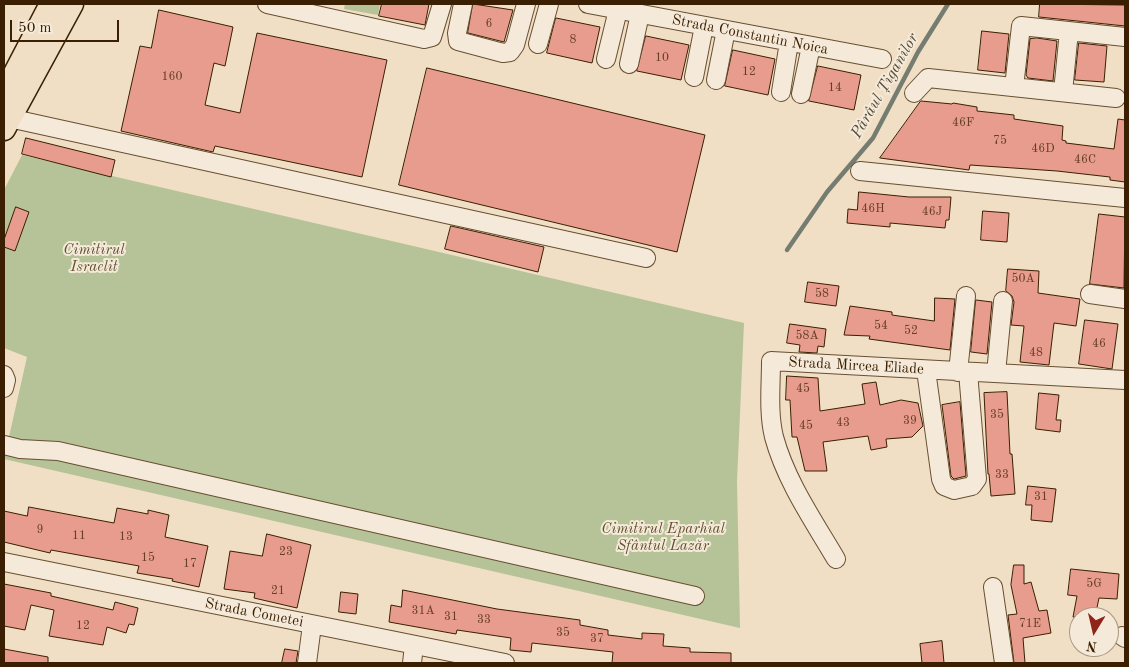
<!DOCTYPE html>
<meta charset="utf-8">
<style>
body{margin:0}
#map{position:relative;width:1129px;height:667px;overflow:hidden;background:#f0dfc4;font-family:"Old Standard TT",serif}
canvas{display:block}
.frame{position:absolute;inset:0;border:5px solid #3a1f02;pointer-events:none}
.north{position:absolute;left:1069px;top:607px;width:50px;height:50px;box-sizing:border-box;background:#f5ead9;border:1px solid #aa9983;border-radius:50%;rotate:189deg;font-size:14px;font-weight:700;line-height:20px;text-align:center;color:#3a1f02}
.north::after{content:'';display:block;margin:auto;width:18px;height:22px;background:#8f2418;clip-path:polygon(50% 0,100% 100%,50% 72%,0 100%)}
.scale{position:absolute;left:10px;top:20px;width:109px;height:22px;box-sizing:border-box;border:2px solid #3a1f02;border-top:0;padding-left:6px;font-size:15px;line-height:18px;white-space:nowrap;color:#3a1f02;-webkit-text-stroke:4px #f5ead9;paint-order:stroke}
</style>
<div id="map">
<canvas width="1129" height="667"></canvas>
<div class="frame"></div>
<div class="north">N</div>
<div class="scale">50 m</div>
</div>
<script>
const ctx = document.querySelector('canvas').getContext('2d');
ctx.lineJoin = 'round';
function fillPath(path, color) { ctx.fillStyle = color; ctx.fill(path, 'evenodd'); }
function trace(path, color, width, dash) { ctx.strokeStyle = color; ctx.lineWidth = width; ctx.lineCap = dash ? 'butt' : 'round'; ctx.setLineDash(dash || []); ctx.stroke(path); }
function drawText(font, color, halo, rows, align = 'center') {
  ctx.font = font + ' "Old Standard TT",serif'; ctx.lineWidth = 4; ctx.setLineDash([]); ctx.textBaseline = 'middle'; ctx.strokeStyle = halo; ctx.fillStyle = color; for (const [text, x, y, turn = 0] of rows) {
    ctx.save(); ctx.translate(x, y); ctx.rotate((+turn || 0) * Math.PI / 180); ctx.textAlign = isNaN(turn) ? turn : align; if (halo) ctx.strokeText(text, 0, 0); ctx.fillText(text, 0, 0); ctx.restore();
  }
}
fillPath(new Path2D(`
 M345,4H380L378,15L344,9Z
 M22,155L744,323L737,481L740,628L4,459L27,357L4,348V190Z`), '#b6c297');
trace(new Path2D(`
 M787,250L827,192L873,138L918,52L948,4`), '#757d70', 4.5);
const building = new Path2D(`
 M382,4H429L425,25L379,16Z
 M473,4L513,10L504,42L468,33Z
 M1040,4L1125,5V26L1039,17Z
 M159,10L233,27L225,66L214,63L205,105L240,113L257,33L387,60L362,177L215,146L213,152L121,131L140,46L151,48Z
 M556,18L600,27L592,63L547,53Z
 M982,31L1009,34L1005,73L978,70Z
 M646,36L689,45L681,80L637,71Z
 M1037,38L1057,41L1053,81L1028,78L1026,75L1030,39Z
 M1079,43L1107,46L1104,82L1075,80Z
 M733,50L775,59L768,95L725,86Z
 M818,66L861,75L854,110L809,101Z
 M427,68L705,135L677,252L399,185Z
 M921,101L952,104L953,103L977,107V111L1014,115V119L1063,126L1062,140L1066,141V143L1114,149L1118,119L1125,120V182L1110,180V177L1057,171L970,165L969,170L880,158Z
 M26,138L115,160L111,177L22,154Z
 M859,192L909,197H951L949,220H946L945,228L890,223V227L847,223L848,209L857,210Z
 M16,207L29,212L15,251L4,247V240Z
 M983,211L1009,213L1007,242L981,240Z
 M1099,214L1125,217L1124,288L1090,284Z
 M451,226L544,247L538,272L445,249Z
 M1008,269L1039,271L1038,293L1080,299L1076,326L1054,323L1049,365L1020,362L1024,326L1011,325L1014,302L1012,296L1006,291Z
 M808,282L839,286L836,306L805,302Z
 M935,298L955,299L950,350L869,339L870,336L844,335L850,306L892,312V315L934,321Z
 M976,300L992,302L987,354L971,352Z
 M1085,320L1118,324L1112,369L1079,364Z
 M790,324L826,329L824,347L818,346L817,353L799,352L800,345L787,343Z
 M787,376L818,378L820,411L865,404L862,384L876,382L880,405L901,400L918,403L923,426L912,437L886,439L887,447L871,450L868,436L823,442L827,471H805L797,437H792L790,400H786Z
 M1007,392L1010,454H1012L1015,494L991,496L989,474H988L984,393Z
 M1039,393L1059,395L1056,420H1061L1060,432L1036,429Z
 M960,402L966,476L954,479L951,476L942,405Z
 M1028,486L1056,489L1052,522L1031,520L1032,505H1026Z
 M29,507L114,523L117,508L148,514V510L169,515L165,537L208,546L199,587L172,581L173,579L137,573L139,566L51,550L50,553L4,542V511L27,516Z
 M267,534L311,545L297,608L254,598L255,593L224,589L230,551L262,556Z
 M1014,565H1024V584L1031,582L1039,611L1047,610L1051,633L1023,638L1025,663H1014L1008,615L1017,614L1011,585Z
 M1071,569L1119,574L1117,599L1099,598L1095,617H1073L1077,596L1068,595Z
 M4,584L51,593V596L113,610L115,602L138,608L134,625L129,624L126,633L107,627L103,645L49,636L54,610L31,605L25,630L4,626Z
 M403,590L497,609L580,620V625L608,630V635L642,639V633L664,634L663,646L690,648V652L731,653V663H612L613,652L532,643L531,652L510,650L511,638L457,630L456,634L389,622L391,605L401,607Z
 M341,592L358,594L356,614L339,612Z
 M942,641L944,663H922L920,644Z
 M4,649L48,657V663H4Z
 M285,649L298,651L296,663H282Z`);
fillPath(building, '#e79c8d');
trace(building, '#3a1f02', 1);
const minor = new Path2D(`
 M267,4L424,39L432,37L442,4
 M463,4L457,33L458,41L503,53L510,52L515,45L526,4
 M588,4L882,59
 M538,44L549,4
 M606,59L618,10
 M629,64L640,14
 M694,77L704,26
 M716,80L726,30
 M1014,87L1021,26L1125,37
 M781,92L789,42
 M1063,92L1069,31
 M914,93L928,78L1116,98
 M801,94L811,46
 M9,118L646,258
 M860,171L1125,198
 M1090,294L1125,299
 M926,370L941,479L944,486L954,490L972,486L977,479L968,372
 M958,372L966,296
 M996,373L1003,301
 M4,375L6,380L4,388
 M4,445L20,449L58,451L695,596
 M836,559C813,520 786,481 774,437C768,412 771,386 771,361L1125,380
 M4,562L505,663
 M993,587L1004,663
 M1122,636L1125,638
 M307,663L312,625
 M412,663L414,645`);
const major = new Path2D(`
 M4,94L51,4
 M4,129L72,4`);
trace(minor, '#684f32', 20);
trace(major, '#3a1f02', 25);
trace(minor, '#f5ead9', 18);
trace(major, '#f0dfc4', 22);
drawText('12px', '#653e25', null, [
 ["6",489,24],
 ["8",573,40],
 ["10",662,58],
 ["12",749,72],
 ["160",172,77],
 ["14",835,88],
 ["46F",963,123],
 ["75",1000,141],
 ["46D",1043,149],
 ["46C",1085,160],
 ["46H",873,209],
 ["46J",932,212],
 ["50A",1023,279],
 ["58",822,294],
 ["54",881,326],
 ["52",911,331],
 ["58A",807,336],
 ["46",1099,344],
 ["48",1036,353],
 ["45",803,389],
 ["35",997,415],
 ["39",910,421],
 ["43",843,423],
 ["45",806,426],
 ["33",1002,475],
 ["31",1041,497],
 ["9",40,530],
 ["11",79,536],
 ["13",126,537],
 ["23",286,552],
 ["15",148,558],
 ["17",190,564],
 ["5G",1094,584],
 ["21",278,591],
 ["31A",423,611],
 ["31",451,617],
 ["33",484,620],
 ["71E",1030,624],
 ["12",83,626],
 ["35",563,633],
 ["37",597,639]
]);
drawText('15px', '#3a1f02', '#f5ead9', [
 ["Strada Constantin Noica",750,35,11],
 ["Strada Mircea Eliade",856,366,3],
 ["Strada Cometei",254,613,11]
]);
drawText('italic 15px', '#5f502f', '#f5ead9', [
 ["Cimitirul",94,250],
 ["Israelit",94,267],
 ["Cimitirul Eparhial",663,529],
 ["Sfântul Lazăr",663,546]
]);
drawText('italic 16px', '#574e39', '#f5ead9', [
 ["Pârâul Țiganilor",885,86,-60]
]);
</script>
